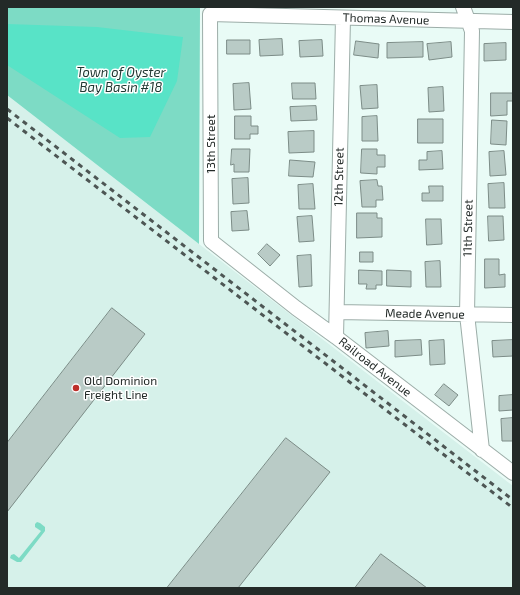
<!DOCTYPE html>
<style>
body{margin:0}
#map{position:relative;width:520px;height:595px;overflow:hidden;background:#e9fbf6;font-family:"Exo 2",sans-serif}
canvas{display:block}
.frame{position:absolute;inset:0;border:8px solid #232a28;pointer-events:none}
</style>
<div id="map">
<canvas width="520" height="595"></canvas>
<div class="frame"></div>
</div>
<script>
const ctx = document.querySelector('canvas').getContext('2d');
ctx.lineJoin = 'round';
function fillPath(path, color) { ctx.fillStyle = color; ctx.fill(path, 'evenodd'); }
function trace(path, color, width, dash) { ctx.strokeStyle = color; ctx.lineWidth = width; ctx.lineCap = dash ? 'butt' : 'round'; ctx.setLineDash(dash || []); ctx.stroke(path); }
function drawText(font, color, halo, rows, align = 'center') {
  ctx.font = font + ' "Exo 2",sans-serif'; ctx.lineWidth = 3; ctx.setLineDash([]); ctx.textBaseline = 'middle'; ctx.strokeStyle = halo; ctx.fillStyle = color; for (const [text, x, y, turn = 0] of rows) {
    ctx.save(); ctx.translate(x, y); ctx.rotate((+turn || 0) * Math.PI / 180); ctx.textAlign = isNaN(turn) ? turn : align; if (halo) ctx.strokeText(text, 0, 0); ctx.fillText(text, 0, 0); ctx.restore();
  }
}
fillPath(new Path2D(`
 M7,95L199,244L513,486V588H7Z`), '#d6f1ea');
fillPath(new Path2D(`
 M7,7H200L199,244L7,95Z
 M37,522L40,523L45,527V531L21,562H17L10,558L11,555L14,554L19,558L41,531L35,527V524Z`), '#7ddbc5');
fillPath(new Path2D(`
 M7,24L97,27L183,37L177,81L150,137L120,138L7,65Z`), '#58e3c7');
const building = new Path2D(`
 M282,39L283,55L260,56L259,40Z
 M227,40H250V54H227Z
 M322,40L323,56L300,57L299,41Z
 M356,41L379,44L378,58L354,55Z
 M423,42V57L387,58V43Z
 M451,42L452,57L429,60L427,44Z
 M506,43V60L484,61V44Z
 M249,83L251,109L234,110L233,84Z
 M292,83H315L316,99H293Z
 M377,85L378,108L362,109L360,86Z
 M443,87L444,111L429,112L428,88Z
 M491,93H513V101H507V115L491,116Z
 M316,106L317,120L291,121L290,107Z
 M235,116H251V126H258V134H250V139H235Z
 M377,116L378,141H362V117Z
 M418,119H443V143H418Z
 M492,120L507,121L506,145L491,144Z
 M314,131V152L289,153L288,132Z
 M232,149H250L249,172H234V164L231,165Z
 M362,149H377V155H385V167H377V174L361,173Z
 M442,151L443,169L419,170V160H427V152Z
 M504,151L506,175L490,176L489,152Z
 M290,160L315,162L313,177L289,176Z
 M248,178L249,203L233,204L232,179Z
 M377,180L378,186H382L383,200H376V207H362L360,181Z
 M504,183L505,208H489L488,184Z
 M313,184L315,209H299L298,185Z
 M429,186H443V201H422V193H429Z
 M247,211L249,230L232,231L231,212Z
 M357,213H377V218H382V237L357,238Z
 M312,216L314,241L299,242L297,217Z
 M488,216H503L504,240L489,241Z
 M426,219H441L442,244L427,245Z
 M267,244L280,255L270,266L258,254Z
 M360,252H373V262H360Z
 M311,255L312,286L299,287L297,256Z
 M485,259H499V275L505,274V287L485,288Z
 M440,261L441,287H426L425,262Z
 M359,270L382,271V285H376V289H366L367,284H359Z
 M387,270L411,271V287L387,286Z
 M112,308L145,334L7,512V443Z
 M388,331L389,346L366,348L365,333Z
 M421,340L422,355L395,357V341Z
 M444,340L445,364L430,365L429,341Z
 M513,340V356L493,357L492,341Z
 M444,384L458,395L449,406L435,395Z
 M513,395V410L499,411V396Z
 M513,418V441H502L501,419Z
 M286,438L330,472L238,588H167Z
 M381,554L427,588H355Z`);
fillPath(building, '#b9cbc6');
trace(building, '#7c8c87', 1);
const minor = new Path2D(`
 M463,7L472,31L467,314L482,450
 M513,22L210,14L211,241L296,308L336,337L513,473
 M337,312L513,315
 M336,337L343,18`);
trace(minor, '#9cada8', 16);
trace(minor, '#fff', 14);
trace(new Path2D(`
 M7,109L513,500
 M7,118L513,508`), '#4d5654', 3, [5, 5]);
for (const [x, y, r, color] of [
 [76,388,4,"#bd2f2a"]
]) { const dot = new Path2D(); dot.arc(x, y, r, 0, 2 * Math.PI); ctx.fillStyle = color; ctx.fill(dot); trace(dot, '#fff', 1.5); }
drawText('12px', '#232a28', '#fff', [
 ["Thomas Avenue",386,19,2],
 ["13th Street",211,144,-90],
 ["12th Street",339,177,-89],
 ["11th Street",468,228,-89],
 ["Meade Avenue",425,314,1],
 ["Railroad Avenue",375,367,38]
]);
drawText('12px', '#232a28', '#fff', [
 ["Old Dominion",84,381],
 ["Freight Line",84,395]
], 'left');
drawText('italic 13px', '#203832', '#fff', [
 ["Town of Oyster",121,73],
 ["Bay Basin #18",121,88]
]);
</script>
